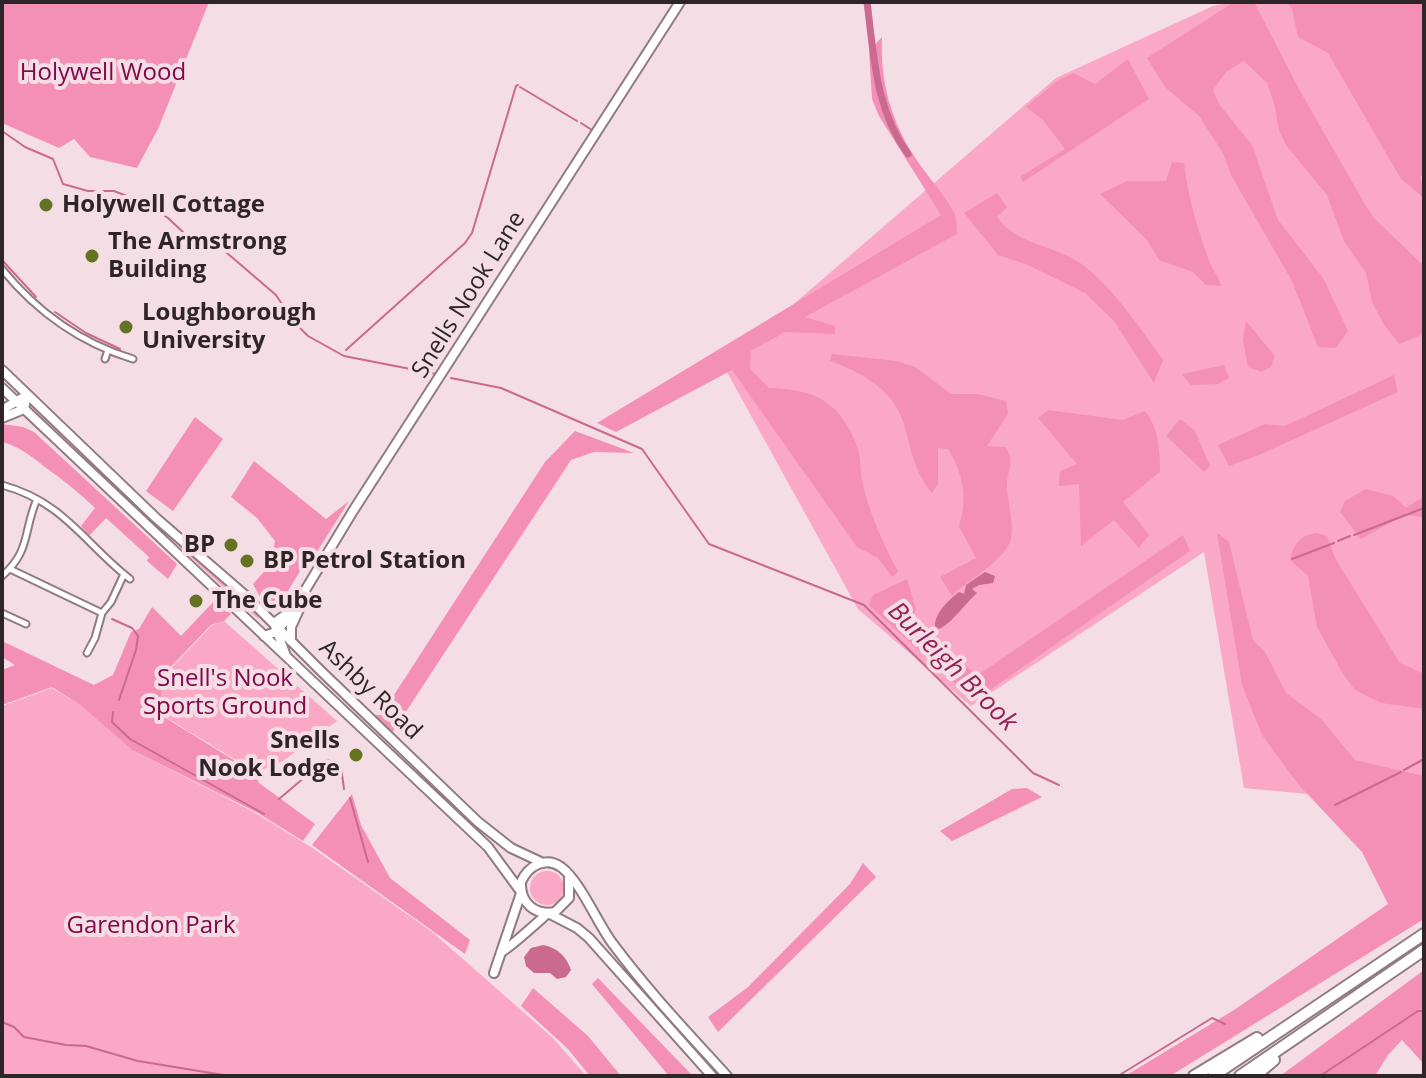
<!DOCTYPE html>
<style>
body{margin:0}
#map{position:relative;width:1426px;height:1078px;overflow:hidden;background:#f4dde4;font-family:"Open Sans",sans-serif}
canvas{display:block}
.frame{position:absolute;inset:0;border:4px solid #2e2528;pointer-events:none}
</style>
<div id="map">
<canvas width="1426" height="1078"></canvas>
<div class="frame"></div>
</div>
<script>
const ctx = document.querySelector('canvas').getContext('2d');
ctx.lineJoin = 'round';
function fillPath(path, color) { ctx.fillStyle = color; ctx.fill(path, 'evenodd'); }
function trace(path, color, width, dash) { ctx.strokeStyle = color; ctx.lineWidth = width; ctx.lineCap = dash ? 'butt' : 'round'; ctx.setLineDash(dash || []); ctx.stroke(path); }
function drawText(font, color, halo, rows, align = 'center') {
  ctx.font = font + ' "Open Sans",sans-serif'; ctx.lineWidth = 8; ctx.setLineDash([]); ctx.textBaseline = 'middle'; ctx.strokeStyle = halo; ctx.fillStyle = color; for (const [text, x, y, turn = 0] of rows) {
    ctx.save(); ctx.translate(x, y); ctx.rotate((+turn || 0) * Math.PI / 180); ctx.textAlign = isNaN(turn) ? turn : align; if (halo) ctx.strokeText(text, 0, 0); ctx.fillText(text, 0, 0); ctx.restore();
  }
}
fillPath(new Path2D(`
 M1231,2H1424V805L1244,788L1204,552L971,706L858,609L723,365L1056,78L1213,6Z
 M32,405L154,522L259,614L258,619L30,410Z
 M224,621L337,721L283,761L256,772L160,714L161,688L164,676L211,626Z
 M52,688L80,705L132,750L257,814L311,847L431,931L554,1039L586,1076H2V706Z
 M530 888a17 17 0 1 1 34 0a17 17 0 1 1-34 0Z`), '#faa8c5');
fillPath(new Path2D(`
 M2,2H209L158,129L137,168L90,157L74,139L59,148L2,123Z
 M1234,2H1254L1300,91L1367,208L1375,219L1424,266V334L1399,344L1383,323L1372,302L1366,273L1344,241L1327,195L1286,145L1279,130L1274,103L1267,83L1244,61L1226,72L1213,90L1219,104L1252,145L1278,220L1323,278L1348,331L1336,348L1318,347L1292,281L1231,175L1223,153L1199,116L1165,87L1147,58Z
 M1287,2H1424V176H1420L1424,198L1401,179L1328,53L1298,37L1292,9Z
 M882,37C880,82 891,121 916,159C927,176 948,198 955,215C957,220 957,228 957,234L805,317L835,326V334L785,332L751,351L750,369L769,388C816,389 842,403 858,449C861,458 860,470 862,480C868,511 883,543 898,572L892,577L878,558L857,547L732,370L616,432L597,423L941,215L879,116L872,99L869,51Z
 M1128,59L1149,99L1023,182L1020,177L1065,149L1043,120L1026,107L1057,81L1073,73L1095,84Z
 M1172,162L1184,163C1188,198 1198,231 1210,263C1214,272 1219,277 1221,286L1206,285L1193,272L1159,260L1147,240L1100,194L1127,181H1166Z
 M997,193L1007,207L997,217C1017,246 1057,245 1083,265C1116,291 1139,327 1163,360L1154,383L1114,321L1085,293L1028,265L998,255L964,213Z
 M1246,321L1275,356L1271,367L1261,372L1248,367L1243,340Z
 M832,354L897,361L915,367L951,394H978L1006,401L1008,414L987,446L1005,447C1015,459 1009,468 1007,482C1006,500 1015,522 1011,539C1005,561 967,580 952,596L940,577L976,558L959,526C968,500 963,472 948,449L938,448V484L932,493C913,469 912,452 904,424C894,390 861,372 830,361Z
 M1224,365L1229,378L1218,384L1191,385L1182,374Z
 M1394,375L1398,392L1259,455L1229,466L1218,445L1265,424L1285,426Z
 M1048,410L1123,420L1145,411C1159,428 1160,451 1160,472L1123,502L1149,535L1139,548L1114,520L1081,546L1079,484L1059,486L1060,471L1077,464L1038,418Z
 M195,417L223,439L173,511L146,491Z
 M1180,419L1195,431L1210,466L1204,472L1166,436Z
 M2,424L23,427L34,432L177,564L168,579L147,561L149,557L106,518L89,536L81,526L95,508C82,495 70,486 56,475C37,462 25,448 2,442Z
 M575,431L634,453L594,452L571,460L392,733L376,719L375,715H381L545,462Z
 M254,461L326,519L349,501L315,555L304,565L281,602L271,605L260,597L253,584L269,566L275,541L257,518L231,497Z
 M1366,489L1393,496L1406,508L1421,498L1424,500V517L1404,515L1361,539L1340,512L1345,501Z
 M1217,533L1229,542L1253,640L1265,652L1286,693L1321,719L1355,760L1424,776V919L1170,1076H1125L1234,1010L1388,904L1362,852L1298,784L1262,735L1242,685Z
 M1317,533L1327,536L1336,560L1400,663L1424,674V709L1381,703L1355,690L1343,674L1317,627L1308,576L1290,560C1294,543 1300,535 1317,533Z
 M1183,535L1190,551L974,701L869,605L873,595L907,579L916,610L909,622L926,644L942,649L978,675Z
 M215,600L231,614L224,621L211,625L163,675L159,714L255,773L259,783L315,824L303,841L258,813L132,750L80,705L52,687L2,705V670L15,665L2,657V641L94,685L113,675L131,632L139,629L152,607L181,636Z
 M1027,788L1042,797L952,841L940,831L1012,789Z
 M352,794L361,825L390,878L470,940L465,954L312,845Z
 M863,863L876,877L718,1032L708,1017L748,987L850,884Z
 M1424,970V1064L1402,1040L1388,1055L1375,1076H1280Z
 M598,978L689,1072L692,1076H669L592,984Z
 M533,988L588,1036L621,1076H590L568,1049L521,1006Z`), '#f490b5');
fillPath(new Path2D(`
 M985,572L995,576L993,583L979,585L972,589L977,593C967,602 950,625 939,629L935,626C935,612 949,600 959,592L964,594L966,585Z
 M543,945C558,948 566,956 571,970L566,977L557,979L550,973H534L526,966L524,957L531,948Z`), '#c96a8e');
trace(new Path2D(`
 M520,87L577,121
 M581,123L592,130
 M2,131L25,147L53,159L63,184L88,191H114L145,203L168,218L185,234L220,247L276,295L293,321L308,336L344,356L436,374
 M2,260L36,297
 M55,312L86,333L120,349
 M346,350L465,243L472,233L516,86L518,85
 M451,378L501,388L642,449L709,544L864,605L1033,773L1059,785
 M1354,535L1424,508
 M1338,541L1350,536
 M1292,559L1334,543
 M112,619L132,628L138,636L136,650L119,700
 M113,712L112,722L130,739L264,814
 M1404,770L1424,759
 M350,798L368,862
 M279,799L325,760L338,762L341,767L344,789
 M1335,805L1401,772
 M2,1022L14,1027L24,1037L66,1045L86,1046L138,1061L229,1076
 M1118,1076L1212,1018L1225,1024
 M1320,1076L1418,1011H1424`), '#c96a8e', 2);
trace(new Path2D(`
 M867,2C874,55 875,109 908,154`), '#c96a8e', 7);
const street = new Path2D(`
 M2,269C36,311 81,343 133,359
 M105,359L108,350
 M2,485C64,502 83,542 130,579
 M10,569L102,613
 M2,576C31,551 23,531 37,499
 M2,613L26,624
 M87,653L95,638L102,613L111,602L124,574`);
const secondary = new Path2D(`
 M2,410L22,398
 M2,418L24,409L27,395
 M264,636L276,632L289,617L353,511L680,2
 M291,641V627L306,594
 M286,656L274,623L292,610
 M501,952C506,951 540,920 548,913
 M494,973L521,893`);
const primary = new Path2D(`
 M2,370L156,518L246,596L321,671L478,822L511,848L543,863
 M2,388L488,847L521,892
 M569,878V898L555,912C534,916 520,902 521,882C528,866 545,856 561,867C581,882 597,923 613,944C648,991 688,1033 727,1076
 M548,913L577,928L589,938L712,1076`);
const highway = new Path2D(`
 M1194,1076L1257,1038
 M1213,1076L1424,934
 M1240,1076L1424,950
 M1255,1076L1274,1060`);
trace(street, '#907b82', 9);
trace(secondary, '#907b82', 12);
trace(primary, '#907b82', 12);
trace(highway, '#907b82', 14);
trace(street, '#fff', 5);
trace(secondary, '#fff', 8);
trace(primary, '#fff', 8);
trace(highway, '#fff', 10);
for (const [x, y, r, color] of [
 [46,205,8,"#637321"],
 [92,256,8,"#637321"],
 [126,327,8,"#637321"],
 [231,545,8,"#637321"],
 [247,561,8,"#637321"],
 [196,601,8,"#637321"],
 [356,755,8,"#637321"]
]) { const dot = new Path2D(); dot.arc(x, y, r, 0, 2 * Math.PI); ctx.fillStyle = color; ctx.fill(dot); trace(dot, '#f4dde4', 3); }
drawText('24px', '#820949', '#f4dde4', [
 ["Holywell Wood",103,73],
 ["Snell's Nook",225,679],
 ["Sports Ground",225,707],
 ["Garendon Park",151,926]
]);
drawText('bold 24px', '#2e2528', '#f4dde4', [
 ["Holywell Cottage",62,205],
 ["The Armstrong",108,242],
 ["Building",108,270],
 ["Loughborough",142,313],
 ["University",142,341],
 ["BP",215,545,"right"],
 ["BP Petrol Station",263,561],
 ["The Cube",212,601],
 ["Snells",340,741,"right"],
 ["Nook Lodge",340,769,"right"]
], 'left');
drawText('24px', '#2e2528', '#f4dde4', [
 ["Snells Nook Lane",469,295,-58],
 ["Ashby Road",370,690,44]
]);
drawText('italic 26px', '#932057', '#f4dde4', [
 ["Burleigh Brook",952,667,45]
]);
</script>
